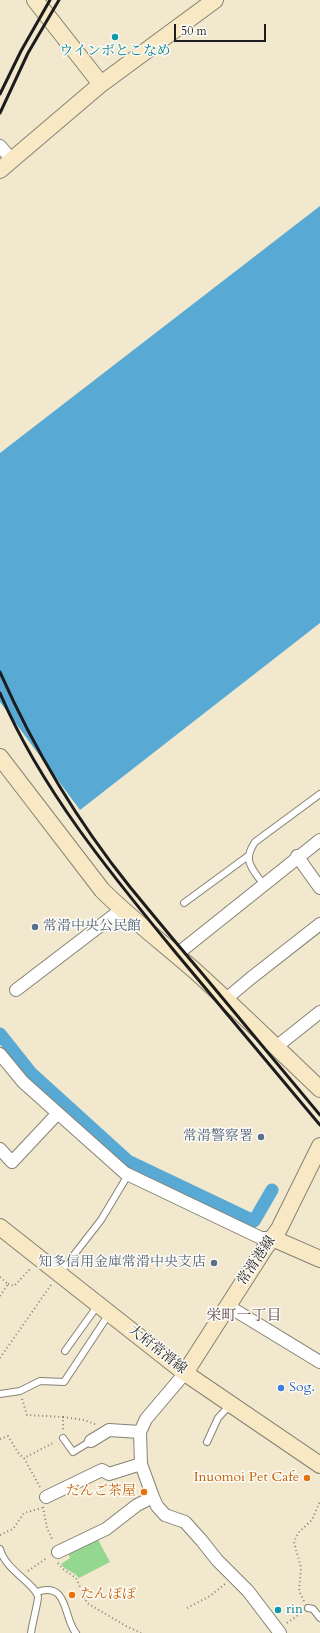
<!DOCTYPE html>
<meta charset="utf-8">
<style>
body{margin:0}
#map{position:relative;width:320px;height:1633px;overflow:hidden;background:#f1e8ce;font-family:Cardo,serif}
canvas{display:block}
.scale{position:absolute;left:174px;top:24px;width:92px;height:18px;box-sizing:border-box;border:2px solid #1c1c1c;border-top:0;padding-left:5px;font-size:12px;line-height:14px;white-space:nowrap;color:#1c1c1c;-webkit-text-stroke:3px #fdfcf7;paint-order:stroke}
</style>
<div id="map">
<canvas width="320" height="1633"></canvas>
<div class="scale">50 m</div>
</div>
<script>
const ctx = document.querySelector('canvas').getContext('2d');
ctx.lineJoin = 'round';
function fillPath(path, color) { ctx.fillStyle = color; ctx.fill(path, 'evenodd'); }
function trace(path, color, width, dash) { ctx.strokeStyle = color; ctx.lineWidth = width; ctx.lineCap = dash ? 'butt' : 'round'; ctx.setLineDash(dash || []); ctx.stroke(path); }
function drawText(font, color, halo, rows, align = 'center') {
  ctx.font = font + ' Cardo,"Noto Serif JP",serif'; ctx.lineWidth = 3; ctx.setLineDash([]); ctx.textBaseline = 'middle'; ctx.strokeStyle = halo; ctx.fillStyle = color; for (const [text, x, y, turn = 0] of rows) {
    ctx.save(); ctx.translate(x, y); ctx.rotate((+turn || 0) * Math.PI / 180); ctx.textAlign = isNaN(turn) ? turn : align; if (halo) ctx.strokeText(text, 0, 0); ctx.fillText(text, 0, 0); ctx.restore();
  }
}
fillPath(new Path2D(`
 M96,1536L110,1562L79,1578C74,1571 65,1571 61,1564L70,1558L67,1550Z`), '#93d790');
fillPath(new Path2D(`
 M320,206V623L80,810L0,702V453Z`), '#58a9d3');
trace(new Path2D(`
 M0,1034L31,1073L128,1161L254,1221L272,1190`), '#58a9d3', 13);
const lane = new Path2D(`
 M263,884C252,868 242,861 255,842L320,794
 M184,903L248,856
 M59,1274L101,1220L128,1175
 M65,1351L98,1305
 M0,1394L20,1391L40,1381L64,1382L109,1314
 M63,1438L73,1452L91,1441
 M207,1442L218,1418L230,1405
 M0,1549C5,1570 36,1584 38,1597C38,1602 32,1625 31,1633
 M37,1592C69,1581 63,1618 76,1633
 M308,1608L313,1609L320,1618`);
const street = new Path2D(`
 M0,146L12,160
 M297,856L320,888
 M176,955L320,840
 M16,990L122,909
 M226,999L251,978L320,924
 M276,1047L320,1012
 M0,1054L23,1082L125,1173L261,1238H272
 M0,1149L12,1162L58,1113
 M228,1306L320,1362
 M185,1373L146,1419L140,1432L141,1464L153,1497L157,1506L165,1515L185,1522L202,1541L217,1560L248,1591L280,1633
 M91,1441L109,1430L140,1432
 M46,1497L102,1470L109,1474L141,1464
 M58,1552L106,1529L137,1505L153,1497`);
const secondary = new Path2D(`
 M35,0L101,84
 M0,170L101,84L215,0
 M0,757L102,890C131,919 163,943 194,970C237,1009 278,1049 320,1089
 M0,1227L185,1373L320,1465
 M272,1238L320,1259
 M185,1373L265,1248L279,1229L320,1146`);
trace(lane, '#868275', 8);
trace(street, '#868275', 14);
trace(secondary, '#868275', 18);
trace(new Path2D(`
 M0,1277L8,1284L0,1296
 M8,1284L14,1286L31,1268
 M0,1358L51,1285
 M22,1399L27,1415L63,1417V1430
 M63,1417L84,1420L95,1424
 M0,1439L8,1436L19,1454L24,1458
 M40,1487L24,1458L55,1442
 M43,1507L47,1528L53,1541
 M0,1535L13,1529L24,1513L42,1508
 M58,1563L63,1569L76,1578L87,1603L126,1626L141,1633
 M28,1571L47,1558
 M304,1601L299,1591L301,1568L294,1542L298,1533L312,1520L320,1501
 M187,1608L210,1596L225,1584
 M287,1623L301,1613`), '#868275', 2, [1, 3]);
trace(lane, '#fff', 6);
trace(street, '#fff', 12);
trace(secondary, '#f8e8c3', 16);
trace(new Path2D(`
 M0,94L21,51L50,0
 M0,113L28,53L59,0
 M0,672C34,749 78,822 130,887C153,915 176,943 200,971C240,1019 280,1067 320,1115
 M0,693C41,789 110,873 176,953C224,1010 272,1068 320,1125`), '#1c1c1c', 3);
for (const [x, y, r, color] of [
 [115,37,4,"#0f9aa8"],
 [35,927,4,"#5c6f8a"],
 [261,1137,4,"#5c6f8a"],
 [214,1263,4,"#5c6f8a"],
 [281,1388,4,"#3f7fe0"],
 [307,1478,4,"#e8710a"],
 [144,1492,4,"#e8710a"],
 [72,1595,4,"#e8710a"],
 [278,1610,4,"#0f9aa8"]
]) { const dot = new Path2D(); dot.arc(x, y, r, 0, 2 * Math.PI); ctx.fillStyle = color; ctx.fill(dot); trace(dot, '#fdfcf7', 1.5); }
drawText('14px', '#0d838f', '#fdfcf7', [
 ["ウインボとこなめ",115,52],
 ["rin",286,1610,"left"]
]);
drawText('14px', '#4e5e75', '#fdfcf7', [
 ["常滑中央公民館",43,927,"left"],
 ["常滑警察署",253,1137],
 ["知多信用金庫常滑中央支店",206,1263]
], 'right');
drawText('14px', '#1c1c1c', '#fdfcf7', [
 ["常滑港線",257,1261,-56],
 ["大府常滑線",157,1350,38]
]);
drawText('14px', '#366cbe', '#fdfcf7', [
 ["Sog.",289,1388]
], 'left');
drawText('14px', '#c56008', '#fdfcf7', [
 ["Inuomoi Pet Cafe",299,1478],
 ["だんご茶屋",136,1492],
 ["たんぽぽ",80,1595,"left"]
], 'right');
drawText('15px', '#614858', '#fdfcf7', [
 ["栄町一丁目",244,1317]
]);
</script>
